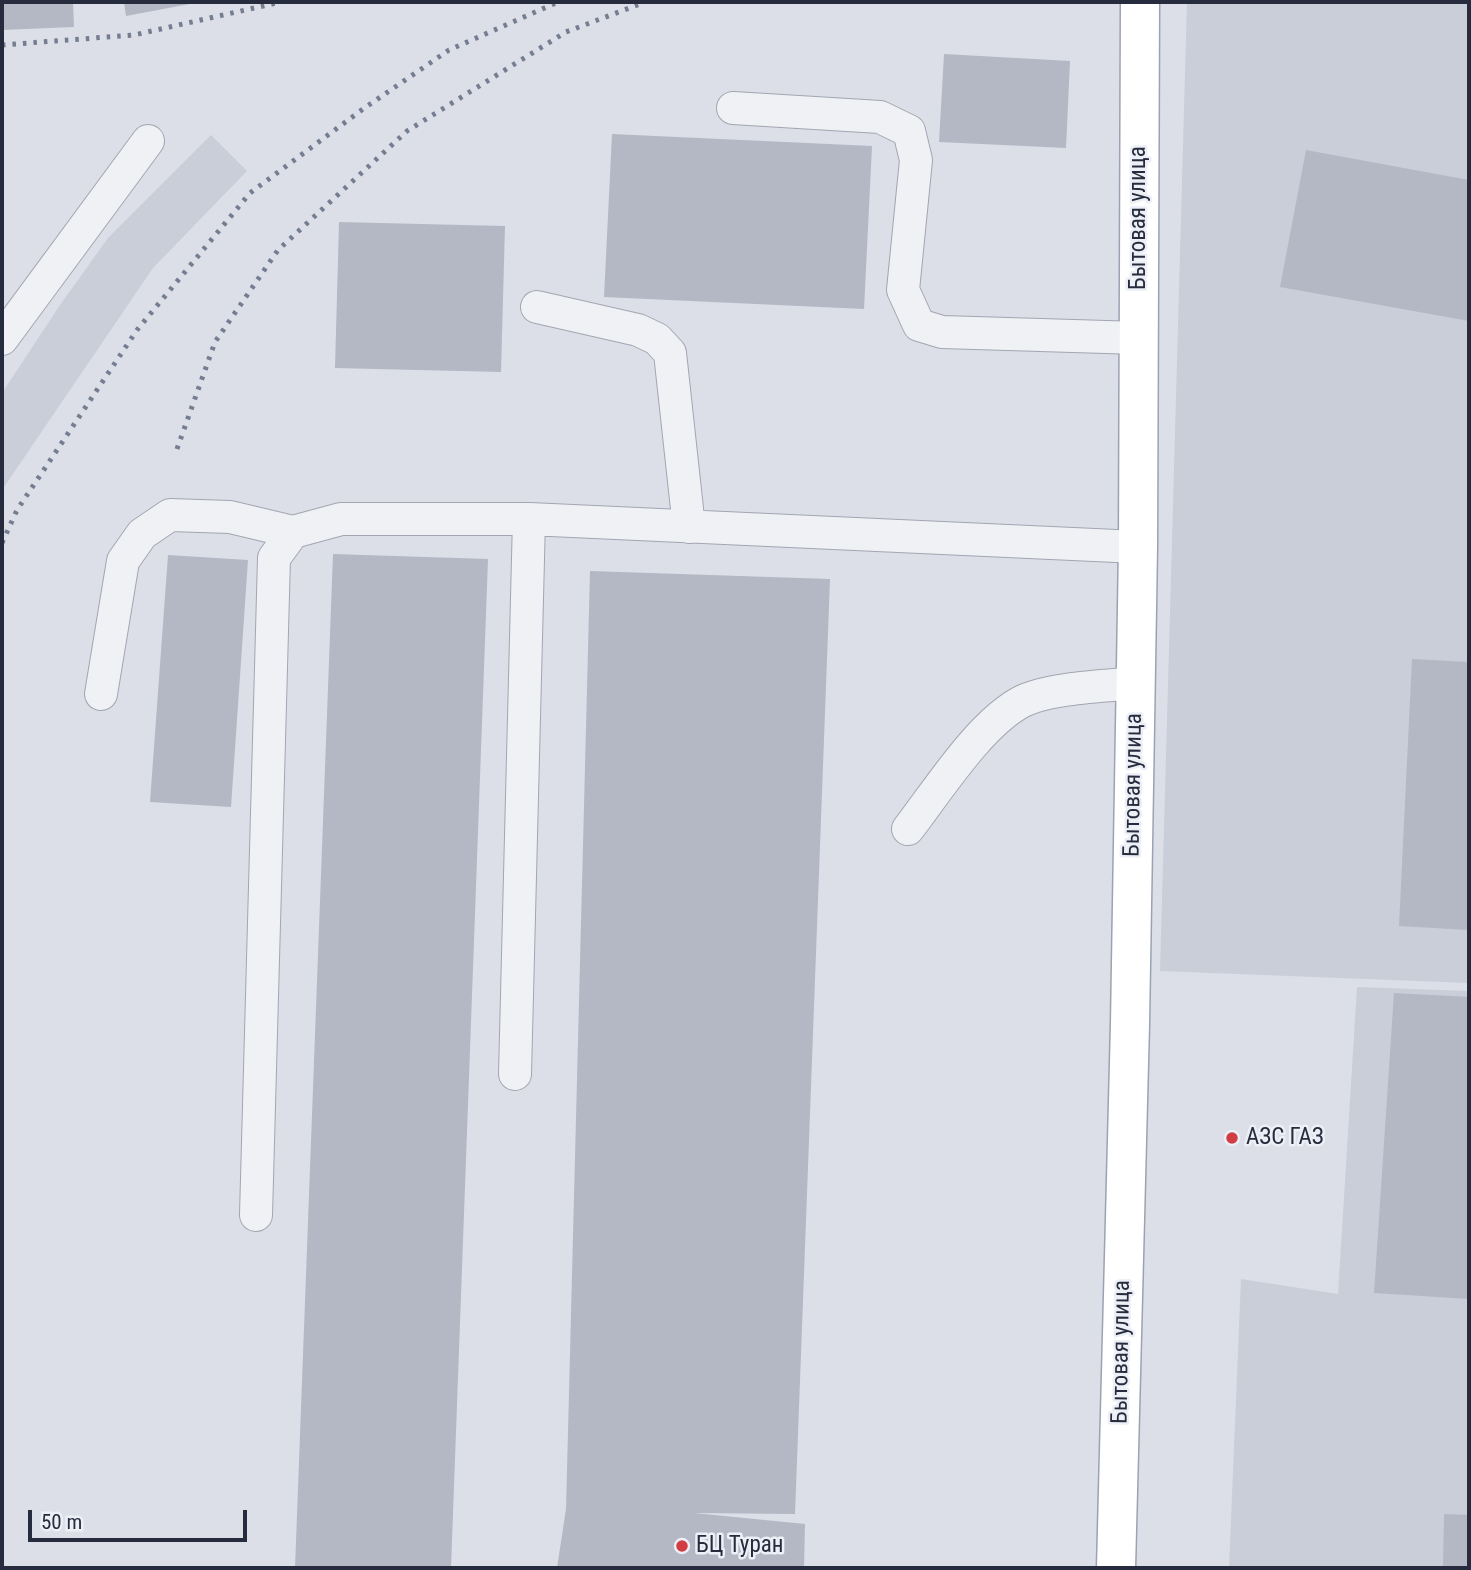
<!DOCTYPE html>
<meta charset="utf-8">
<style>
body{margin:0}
#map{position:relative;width:1471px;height:1570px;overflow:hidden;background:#dcdfe7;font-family:"Roboto Condensed",sans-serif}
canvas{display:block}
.frame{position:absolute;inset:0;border:4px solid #262c3e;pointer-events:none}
.scale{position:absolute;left:28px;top:1510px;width:219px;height:32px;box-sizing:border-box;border:4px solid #262c3e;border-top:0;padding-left:9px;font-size:21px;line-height:24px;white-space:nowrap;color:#262c3e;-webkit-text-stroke:5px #eceff5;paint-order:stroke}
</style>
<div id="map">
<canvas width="1471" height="1570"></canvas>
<div class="frame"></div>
<div class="scale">50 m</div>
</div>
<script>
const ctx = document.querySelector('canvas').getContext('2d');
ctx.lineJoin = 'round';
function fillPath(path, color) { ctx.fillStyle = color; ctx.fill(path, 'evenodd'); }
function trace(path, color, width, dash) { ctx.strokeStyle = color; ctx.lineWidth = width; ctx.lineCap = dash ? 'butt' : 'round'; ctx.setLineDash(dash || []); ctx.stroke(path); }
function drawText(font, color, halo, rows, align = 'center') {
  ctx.font = font + ' "Roboto Condensed",sans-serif'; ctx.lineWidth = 5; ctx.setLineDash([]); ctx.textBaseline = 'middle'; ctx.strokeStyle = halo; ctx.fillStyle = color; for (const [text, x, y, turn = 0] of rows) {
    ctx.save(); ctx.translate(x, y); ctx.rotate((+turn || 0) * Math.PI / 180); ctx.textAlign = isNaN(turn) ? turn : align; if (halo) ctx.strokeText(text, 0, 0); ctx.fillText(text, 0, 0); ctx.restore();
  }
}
fillPath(new Path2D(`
 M1187,2H1469V983L1160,971Z
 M211,135L247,171L153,268L2,490V393L60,305L108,238Z
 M1357,987L1469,991V1568H1229L1241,1279L1338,1294Z`), '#caced9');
fillPath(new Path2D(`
 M2,2H73L74,27L2,30Z
 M124,2H195V3L126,16Z
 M944,54L1070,61L1066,148L939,142Z
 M612,134L872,146L864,309L604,297Z
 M1306,150L1469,180V321L1280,287Z
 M339,222L505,226L501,372L335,368Z
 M333,554L488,559L451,1568H295Z
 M168,555L248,560L231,807L150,802Z
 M590,571L830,579L795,1514L694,1513L805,1524L804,1568H557L566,1509Z
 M1412,659L1469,662V930L1399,926Z
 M1394,993L1469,997V1299L1374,1293Z
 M1444,1514L1469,1515V1568H1443Z`), '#b4b8c4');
const minor = new Path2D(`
 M733,108L880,117L909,131L916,160L903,290L919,325L942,332L1139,338
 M537,307L638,330L657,339L670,353L689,527
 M2,339L148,141
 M101,694L123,561L142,534L170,515L230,517L293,532
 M908,829C938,790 981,722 1023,701C1050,688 1105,686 1136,683
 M515,1074L529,519L1138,547
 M256,1215L274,558L293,532L341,519H529`);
const major = new Path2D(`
 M1116,1568L1130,1024L1138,547L1140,2`);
trace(minor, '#a2a6b1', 34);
trace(major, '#9ba2b3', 41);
trace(minor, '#eff1f5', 32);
trace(major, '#fff', 38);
trace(new Path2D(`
 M2,45L134,35L281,2
 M177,449L215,342L278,250L407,131L566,32L645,2
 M2,543L17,510L137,330L250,193L363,109L449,50L558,2`), '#757d91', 5, [3.5, 7]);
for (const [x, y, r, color] of [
 [1232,1138,7,"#d23c43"],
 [682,1546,7,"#d23c43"]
]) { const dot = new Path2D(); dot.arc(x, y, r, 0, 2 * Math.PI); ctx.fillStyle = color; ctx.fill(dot); trace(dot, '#eceff5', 2.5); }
drawText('23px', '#262c3e', '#eceff5', [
 ["Бытовая улица",1139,218,-90],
 ["Бытовая улица",1134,785,-89],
 ["Бытовая улица",1122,1352,-89]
]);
drawText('23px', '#262c3e', '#eceff5', [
 ["АЗС ГАЗ",1246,1138],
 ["БЦ Туран",696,1546]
], 'left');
</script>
